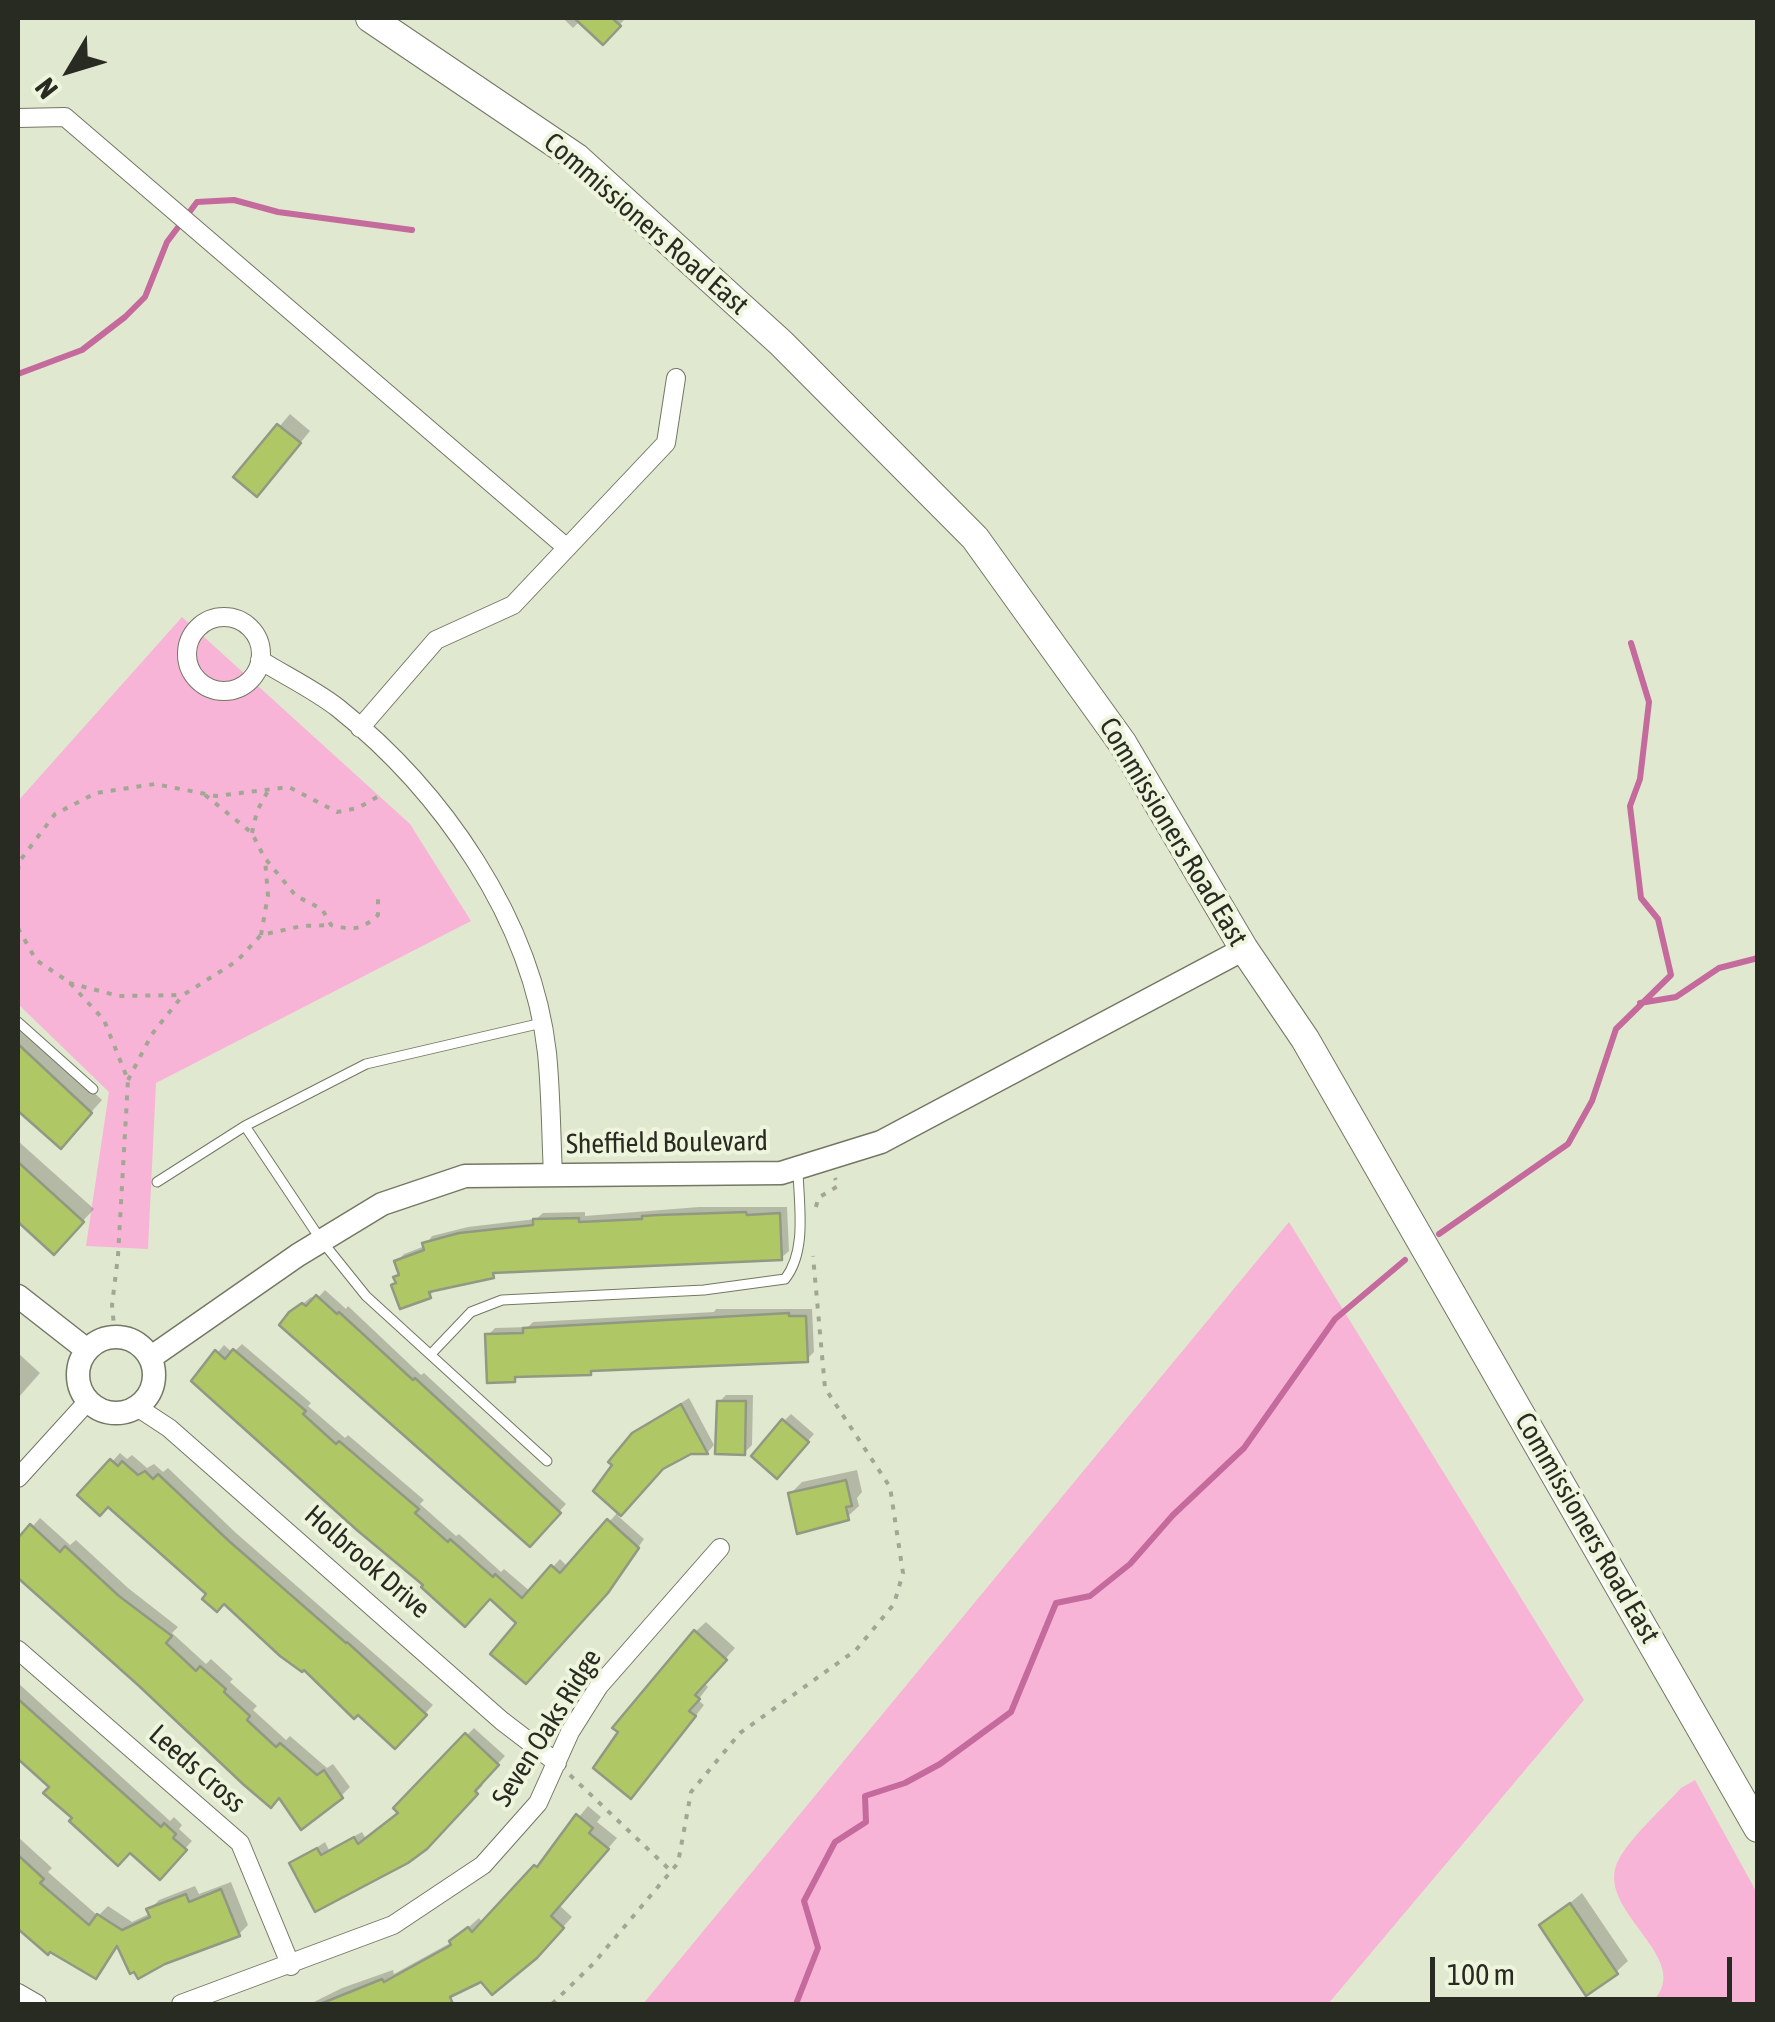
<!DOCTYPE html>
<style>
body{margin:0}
#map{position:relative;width:1775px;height:2022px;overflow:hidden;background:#e1e8d0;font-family:"Asap Condensed",sans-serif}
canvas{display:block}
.frame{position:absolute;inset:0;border:20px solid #282b22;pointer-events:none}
.north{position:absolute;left:20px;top:20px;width:100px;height:100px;-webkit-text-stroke:8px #eef5dd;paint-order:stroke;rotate:232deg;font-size:28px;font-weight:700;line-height:40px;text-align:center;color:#282b22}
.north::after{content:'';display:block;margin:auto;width:35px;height:45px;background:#282b22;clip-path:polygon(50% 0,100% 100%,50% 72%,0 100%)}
.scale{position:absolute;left:1430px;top:1957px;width:302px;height:45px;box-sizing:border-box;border:5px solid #282b22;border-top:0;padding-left:12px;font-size:30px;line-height:35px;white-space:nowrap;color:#282b22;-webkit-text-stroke:8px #eef5dd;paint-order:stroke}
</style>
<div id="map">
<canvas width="1775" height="2022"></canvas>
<div class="frame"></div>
<div class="north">N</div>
<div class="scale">100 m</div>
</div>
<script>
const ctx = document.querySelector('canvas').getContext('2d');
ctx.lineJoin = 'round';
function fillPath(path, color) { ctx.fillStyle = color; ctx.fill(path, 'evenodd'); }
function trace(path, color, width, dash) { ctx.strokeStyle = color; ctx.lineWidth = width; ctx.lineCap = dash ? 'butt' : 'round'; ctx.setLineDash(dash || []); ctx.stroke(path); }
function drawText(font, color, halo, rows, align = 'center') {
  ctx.font = font + ' "Asap Condensed",sans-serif'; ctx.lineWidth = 8; ctx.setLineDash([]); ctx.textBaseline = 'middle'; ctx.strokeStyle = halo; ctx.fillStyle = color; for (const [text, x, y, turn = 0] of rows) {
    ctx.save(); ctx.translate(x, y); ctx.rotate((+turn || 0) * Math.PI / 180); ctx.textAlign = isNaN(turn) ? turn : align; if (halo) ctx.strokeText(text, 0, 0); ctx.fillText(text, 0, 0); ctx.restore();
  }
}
fillPath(new Path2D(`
 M182,617L410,824L471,921L156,1083L148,1249L86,1246L109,1092L18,1004V801Z
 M1289,1222L1584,1700L1328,2004H643Z
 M1695,1780L1757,1893V2004H1650C1701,1959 1590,1911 1619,1859C1630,1838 1664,1807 1681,1788Z`), '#f7b4d7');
fillPath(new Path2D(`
 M563,18H626L603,42L581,20L573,28Z
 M290,414L310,431L268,482L237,477Z
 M18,1023L102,1100L61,1146L18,1107Z
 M18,1141L94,1209L54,1252L18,1219Z
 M699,1207H787L789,1251L781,1258L498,1270L493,1276L438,1287L429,1296L398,1282L396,1278L401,1273L397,1261L404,1254L425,1246L432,1236L468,1227L536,1219L543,1213L585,1212V1216Z
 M325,1290L346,1309L348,1306L421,1375L424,1373L566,1504L530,1544L300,1306L311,1297L315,1301Z
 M716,1309H812L814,1352L807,1359L594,1369L590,1372L520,1374L514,1380L488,1335L495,1328L528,1327L533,1322L714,1312Z
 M242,1344L311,1403L308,1406L345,1438L348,1435L424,1500L420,1504L456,1536L459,1534L501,1572L504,1569L531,1592L560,1559L568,1567L619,1511L634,1435L643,1427L689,1398L714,1445L708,1452L690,1451L663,1466L618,1516L644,1539L614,1582L520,1623L490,1596L194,1381L224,1345L233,1353Z
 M18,1353L40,1373L18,1398Z
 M726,1395H753L752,1445L744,1453L719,1402Z
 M791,1414L814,1434L784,1469V1421Z
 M120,1453L127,1459L132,1455L147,1468L154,1464L163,1472L168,1468L236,1533L433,1705L395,1746L224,1601L210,1594L109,1504L81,1495Z
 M857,1470L862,1492L857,1498L859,1506L847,1517L790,1494L802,1482Z
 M40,1518L70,1545L76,1540L128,1588L178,1627L172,1633L206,1664L211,1659L233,1679L230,1682L257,1706L253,1710L286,1740L290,1736L327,1768L333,1764L350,1787L341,1796L280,1795L29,1587L18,1573V1543Z
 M706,1622L735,1648L704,1683L708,1687L698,1700L704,1705L642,1785L695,1632Z
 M18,1683L170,1821L174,1817L182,1825L179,1829L192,1841L160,1876L130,1850L75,1817L52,1786L18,1756Z
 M474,1728L505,1756L480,1783L483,1785L425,1847L292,1864L325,1842L329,1850L362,1832L366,1839L401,1812L396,1808Z
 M588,1806L601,1817L597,1822L617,1838L559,1905L572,1917L547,1945L461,1990L443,2004H310L342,1988L393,1970L394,1974L452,1942L479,1918L483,1923L546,1857Z
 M18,1837L52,1868L48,1872L98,1916L108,1906L132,1922L151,1913L149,1910L159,1900L195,1886L199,1894L231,1882L248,1925L239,1934L119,1945L96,1976L50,1949L47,1952L18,1924Z
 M1582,1893L1628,1961L1616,1972L1542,1926Z`), '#0003');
trace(new Path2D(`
 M18,374L82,350L125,317L145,297L167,242L197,202L234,200L278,212L412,230
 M1640,1003L1676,997L1719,968L1758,958
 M1439,1234L1568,1144L1592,1101L1616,1029L1671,975L1658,919L1641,898L1630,806L1640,779L1649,702L1631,643
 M796,2004L818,1948L804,1901L835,1842L866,1822L865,1796L905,1783L940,1764L1011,1712L1056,1603L1090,1596L1130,1564L1173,1515L1244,1448L1335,1319L1405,1260`), '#c46a9c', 6);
const building = new Path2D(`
 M574,18H612L621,26L603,45Z
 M277,424L301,443L257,497L233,477Z
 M18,1044L92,1113L61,1149L18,1111Z
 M18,1162L84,1222L54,1255L18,1222Z
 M746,1212L747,1215L780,1213L782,1260L493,1273L494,1278L429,1292L431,1298L400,1309L391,1285L396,1283L393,1277L399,1275L394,1261L424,1250L422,1243L459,1233L533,1225V1219L579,1218V1222L642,1219V1216L658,1215Z
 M316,1295L337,1314L339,1312L413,1380L415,1378L561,1513L530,1547L279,1325L289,1312L302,1303L306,1306Z
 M789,1313V1316H806L808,1362L591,1371V1375L515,1377V1382L487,1383L485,1334L523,1333V1328Z
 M233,1349L306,1411L303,1414L336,1444L339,1441L419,1509L415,1513L448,1542L450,1539L493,1577L495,1574L522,1598L551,1565L560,1573L607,1519L639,1548L608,1593L526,1684L490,1654L516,1623L490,1599L465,1627L421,1587L423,1585L358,1531L191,1381L215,1350L225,1359Z
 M717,1401H746L745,1455L715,1454Z
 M681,1404L708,1454H691L663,1469L621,1516L593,1491L612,1465L608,1462L632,1433Z
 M782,1419L809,1442L777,1479L751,1456Z
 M110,1459L118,1466L122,1461L138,1475L145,1471L153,1479L158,1474L229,1541L346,1643L347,1642L427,1715L395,1749L358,1715L354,1719L304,1670L302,1672L280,1656L224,1604L217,1612L202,1599L206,1594L108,1507L100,1516L77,1495Z
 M846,1480L852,1506L846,1507L849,1520L797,1534L788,1493Z
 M30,1524L60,1552L65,1546L119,1596L172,1636L166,1643L196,1671L200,1666L226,1689L224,1692L250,1716L247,1720L276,1747L280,1743L317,1775L324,1770L343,1798L301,1830L279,1798L271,1808L244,1785L138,1685L18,1578V1538Z
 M694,1630L727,1660L695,1695L700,1699L689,1711L696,1716L631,1799L593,1768L618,1732L612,1728Z
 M18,1699L161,1827L164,1823L176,1834L173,1838L187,1850L160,1880L130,1853L118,1866L69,1821L72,1818L43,1793L49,1787L18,1759Z
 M465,1733L499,1765L475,1791L478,1794L427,1849L408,1863L315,1912L289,1863L317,1848L321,1855L354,1837L358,1844L398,1813L393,1808Z
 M576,1814L593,1828L589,1833L609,1849L551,1916L564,1928L537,1958L492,1995L481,1982L450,1997L453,2004H320L382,1979L384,1982L451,1945L449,1941L468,1927L472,1932L534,1865L537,1867Z
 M18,1855L44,1879L40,1883L89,1925L97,1914L122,1930L150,1917L146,1909L186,1894L189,1902L221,1889L240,1936L165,1964L138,1979L134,1972L130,1974L117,1946L96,1979L50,1952L48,1955L18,1929Z
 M1570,1903L1618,1974L1586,1996L1539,1925Z`);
fillPath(building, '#b0c765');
trace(building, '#929983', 2.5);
const service = new Path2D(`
 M18,1022L93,1089
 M245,1126L321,1240L366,1296L547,1461
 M157,1182L245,1126L366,1064L542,1023
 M431,1354L471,1312L502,1300L704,1290L785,1279C807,1251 799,1206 798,1171`);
const minor = new Path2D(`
 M18,118L65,117L567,548
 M187 654a37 37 0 1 1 74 0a37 37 0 1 1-74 0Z
 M260,660C286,676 315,690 338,708C441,790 532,919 547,1053C551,1093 551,1134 553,1175
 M360,728L436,640L513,605L666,443L676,378
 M137,1407L169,1428L502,1721L557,1763
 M18,1478L88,1401
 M18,1650L240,1843L291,1966
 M18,1993L37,2004
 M181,2004L393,1925L483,1865L538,1803L570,1732L599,1686L720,1548`);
const tertiary = new Path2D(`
 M18,1296L87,1350
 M78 1375a38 38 0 1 1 76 0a38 38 0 1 1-76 0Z
 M150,1358L298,1255L382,1204L465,1176L781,1173L881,1142L1244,949`);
const secondary = new Path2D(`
 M370,18L577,158L781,343L975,538L1123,744L1244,949L1305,1039L1758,1828`);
trace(service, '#727863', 11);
trace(minor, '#727863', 20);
trace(tertiary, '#727863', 25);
trace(secondary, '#727863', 30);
trace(new Path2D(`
 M205,795L252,833L264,857L296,896L322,909L331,925C352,930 361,931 378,915V893
 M252,833L257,811L269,789
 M18,871L19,862L55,814L96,793L155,784L216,796L289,787L337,812L358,808L379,796
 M18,928L36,960L69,982L104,1020L128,1080L118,1256L112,1305L115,1337
 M261,935L268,895L265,860
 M69,983L119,996L183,995
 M128,1080L152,1034L183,995L237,961L261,935L302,926L331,925
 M816,1207L818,1198L838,1186L835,1178
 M570,1775L671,1871
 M552,2004L593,1964L678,1863L691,1792L740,1733L856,1650L894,1604L903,1573L890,1487L825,1388L813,1256`), '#a2a794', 4, [5, 8]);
trace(service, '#fff', 9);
trace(minor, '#fff', 18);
trace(tertiary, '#fff', 22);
trace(secondary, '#fff', 28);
drawText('28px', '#282b22', '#eef5dd', [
 ["Commissioners Road East",646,224,41],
 ["Commissioners Road East",1173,832,59],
 ["Sheffield Boulevard",667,1143,-1],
 ["Commissioners Road East",1587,1528,60],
 ["Holbrook Drive",367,1562,41],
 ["Seven Oaks Ridge",547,1728,-58],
 ["Leeds Cross",197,1769,41]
]);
</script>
